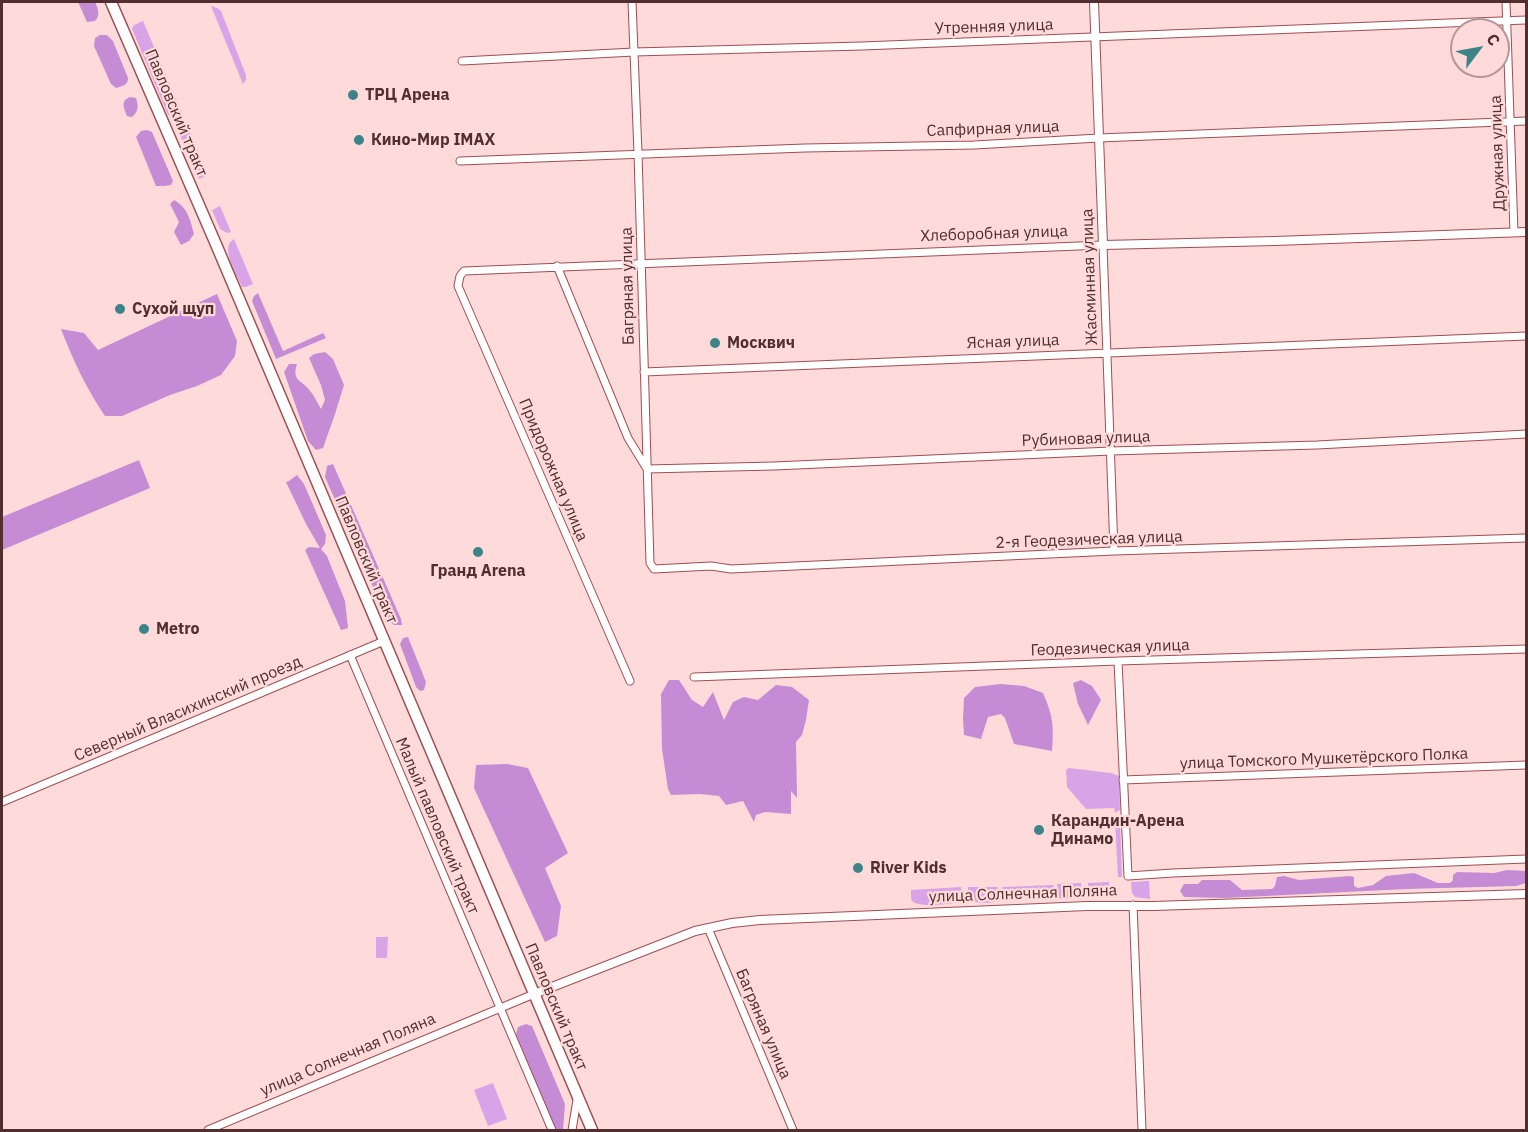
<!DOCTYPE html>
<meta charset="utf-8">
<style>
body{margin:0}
#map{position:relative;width:1528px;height:1132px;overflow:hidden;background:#ffdada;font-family:"IBM Plex Sans",sans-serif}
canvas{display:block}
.frame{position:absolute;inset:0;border:3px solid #522e2f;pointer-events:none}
.north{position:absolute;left:1450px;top:18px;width:60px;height:60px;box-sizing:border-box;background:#ffdada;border:2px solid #ba9596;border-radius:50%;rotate:58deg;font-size:16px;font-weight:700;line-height:24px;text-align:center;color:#522e2f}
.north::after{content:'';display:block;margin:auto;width:21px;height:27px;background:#3c8487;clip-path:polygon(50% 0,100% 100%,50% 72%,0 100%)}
</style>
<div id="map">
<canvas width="1528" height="1132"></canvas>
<div class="frame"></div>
<div class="north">С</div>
</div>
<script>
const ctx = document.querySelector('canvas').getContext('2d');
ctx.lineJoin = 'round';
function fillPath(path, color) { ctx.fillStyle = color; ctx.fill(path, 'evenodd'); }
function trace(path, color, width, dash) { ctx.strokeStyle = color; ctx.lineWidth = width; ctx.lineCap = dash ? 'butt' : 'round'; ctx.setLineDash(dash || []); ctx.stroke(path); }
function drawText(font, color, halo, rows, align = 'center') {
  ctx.font = font + ' "IBM Plex Sans",sans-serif'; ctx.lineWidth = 4.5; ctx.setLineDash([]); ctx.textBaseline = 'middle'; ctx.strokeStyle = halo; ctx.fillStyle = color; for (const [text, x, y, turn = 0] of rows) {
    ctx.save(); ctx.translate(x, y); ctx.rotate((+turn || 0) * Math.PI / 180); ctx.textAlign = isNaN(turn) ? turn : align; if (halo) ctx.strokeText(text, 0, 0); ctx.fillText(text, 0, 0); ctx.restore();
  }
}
fillPath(new Path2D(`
 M211,6L217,8L221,11L246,75V80L243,84Z
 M143,21L182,113L173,115H168L132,29L134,25Z
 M185,121L208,175L199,179L180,135L182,127Z
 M220,206L231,232L227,233L220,229L212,210Z
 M234,239L253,284L246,287H242C237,275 219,247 234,239Z
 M1069,768L1111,773L1119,776L1120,810L1115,813L1114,808L1086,809L1067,787L1066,770Z
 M1117,820L1120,822L1122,877H1118L1115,821Z
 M1149,881L1150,899L1135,897L1132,893L1131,882Z
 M1109,882L1110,895H1093L1088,889V883Z
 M1081,883C1081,886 1081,891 1079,893C1072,902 1052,897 1042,896L1051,894L1058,889L1057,884Z
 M1053,885L1055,888L1048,892C1036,887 1021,890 1008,894L1001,890L1003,887Z
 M961,887L962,898L958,902L954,903C945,904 915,909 911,899C911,898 911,891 911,890Z
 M968,887H998L997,891L1007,898C999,902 974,907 969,897C968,896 968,889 968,887Z
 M376,937H388L387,958H376Z
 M493,1083L507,1119L488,1126L474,1090Z`), '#d8a4e7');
fillPath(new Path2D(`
 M78,2H95C98,9 101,15 95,21L87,22Z
 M100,35H107L113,41L128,78C128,85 123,86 116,88L111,84L94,46L95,38Z
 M130,97L136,98C139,106 138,112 132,117L127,116C124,108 120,101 130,97Z
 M147,130L152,132L173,181L171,185L164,186H156L136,137L141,131Z
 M174,200C188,208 190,219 194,234L189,241L181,245L174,232L179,222L170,204Z
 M258,293L283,351L323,333L326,338L276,359L252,301L254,296Z
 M217,294L237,341L235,356L221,375L197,386L170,395L122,416H105C86,388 73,360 61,329L84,333L98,350Z
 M325,352L333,359L344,385L335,414L323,448L316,450L308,441L284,372L289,364H297C291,382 303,380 311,392C315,397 318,404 321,409L325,400L321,385L309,358L314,354Z
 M139,460L150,488L2,550V517Z
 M333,464L401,619L402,625H394L387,619L325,477L327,466Z
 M297,475L304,484L326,535L325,544L321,549L327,556L345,601L348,628L341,630L305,550L309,547L320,548L306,524L286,482L289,481Z
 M408,637L426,682L424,690L420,691L416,687L400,644L403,638Z
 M669,680H679L692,700L703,707L713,692L724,720L733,702L744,697L758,700L776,685L792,687L809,700L806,720L802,735L796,742L797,798L791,791V814L765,812L756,815L754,822L743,801L726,805L719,796L700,794L671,795L668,789L662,749L661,694Z
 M1081,680L1092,686L1101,700L1088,725L1078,704L1073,683Z
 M1001,684L1024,686L1043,693C1053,716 1054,726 1052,751L1014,744L1005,718L1001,714L988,717L981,739L964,735L963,719L964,698L975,687Z
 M507,764L528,768L568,853L545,868L561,906L557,936L545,942L474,788L476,765Z
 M1507,870L1526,871V883L1516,886L1407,889L1225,898L1184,897L1180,891L1184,884H1198L1202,880H1230L1242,890L1272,889L1275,886L1277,877L1284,876L1299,880L1350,876L1354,877V886L1358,888L1373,885L1386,876L1414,873L1438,883H1450L1453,880V875L1457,872L1494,873Z
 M526,1024L532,1026L565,1104L563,1130H556L516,1034L518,1027Z`), '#c58cd5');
const minor = new Path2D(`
 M632,2L638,153L650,563L654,569L711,566L731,569L1114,551L1526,538
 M1506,2L1514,232
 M462,61L634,52L862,46L1526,20
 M460,161L805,148L974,145L1099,138L1526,121
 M557,266L628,438L647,469L774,466L1111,451L1317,445L1526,434
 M644,372L1526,336
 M350,655L552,1130
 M1118,661L1128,876L1173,873L1526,859
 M694,677L1118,661L1526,649
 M630,681L458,286L460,276L464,271L1103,245L1114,551
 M1123,780L1526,765
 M2,802L384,641
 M1133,905L1142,1130
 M708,928L793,1130
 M208,1130L534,994
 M572,1130L577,1100`);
const tertiary = new Path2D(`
 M1094,2L1103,245L1275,241L1526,232
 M534,994L695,931L732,923L760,920L1087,906H1153L1526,894`);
const primary = new Path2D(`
 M111,2L215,242L592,1130`);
trace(minor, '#9c4f52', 9);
trace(tertiary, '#9c4f52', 10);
trace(primary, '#9c4f52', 13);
trace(minor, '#fff', 7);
trace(tertiary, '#fff', 8);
trace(primary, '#fff', 10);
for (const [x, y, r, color] of [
 [353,95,6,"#3c8487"],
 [359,140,6,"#3c8487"],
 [120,309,6,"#3c8487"],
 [715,343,6,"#3c8487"],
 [478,552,6,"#3c8487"],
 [144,629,6,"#3c8487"],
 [1039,830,6,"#3c8487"],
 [858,868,6,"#3c8487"]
]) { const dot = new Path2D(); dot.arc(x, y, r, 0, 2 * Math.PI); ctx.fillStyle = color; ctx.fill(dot); trace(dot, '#ffdada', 2); }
drawText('16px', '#522e2f', '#ffdada', [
 ["Утренняя улица",994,27,-2],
 ["Павловский тракт",176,113,67],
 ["Сапфирная улица",993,129,-2],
 ["Дружная улица",1498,153,-92],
 ["Хлеборобная улица",994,234,-2],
 ["Жасминная улица",1090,277,-92],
 ["Багряная улица",628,286,-91],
 ["Ясная улица",1013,342,-2],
 ["Рубиновая улица",1086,439,-2],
 ["Придорожная улица",553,470,67],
 ["2-я Геодезическая улица",1089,540,-2],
 ["Павловский тракт",366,560,67],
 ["Геодезическая улица",1110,648,-2],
 ["Северный Власихинский проезд",188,709,-23],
 ["улица Томского Мушкетёрского Полка",1324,759,-2],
 ["Малый павловский тракт",437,826,67],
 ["улица Солнечная Поляна",1023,894,-2],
 ["Павловский тракт",556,1007,67],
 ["Багряная улица",763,1024,67],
 ["улица Солнечная Поляна",348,1055,-23]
]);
drawText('bold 16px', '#522e2f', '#ffdada', [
 ["ТРЦ Арена",365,95],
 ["Кино-Мир IMAX",371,140],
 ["Сухой щуп",132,309],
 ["Москвич",727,343],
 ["Гранд Arena",478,571,"center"],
 ["Metro",156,629],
 ["Карандин-Арена",1051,821],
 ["Динамо",1051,839],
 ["River Kids",870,868]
], 'left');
</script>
